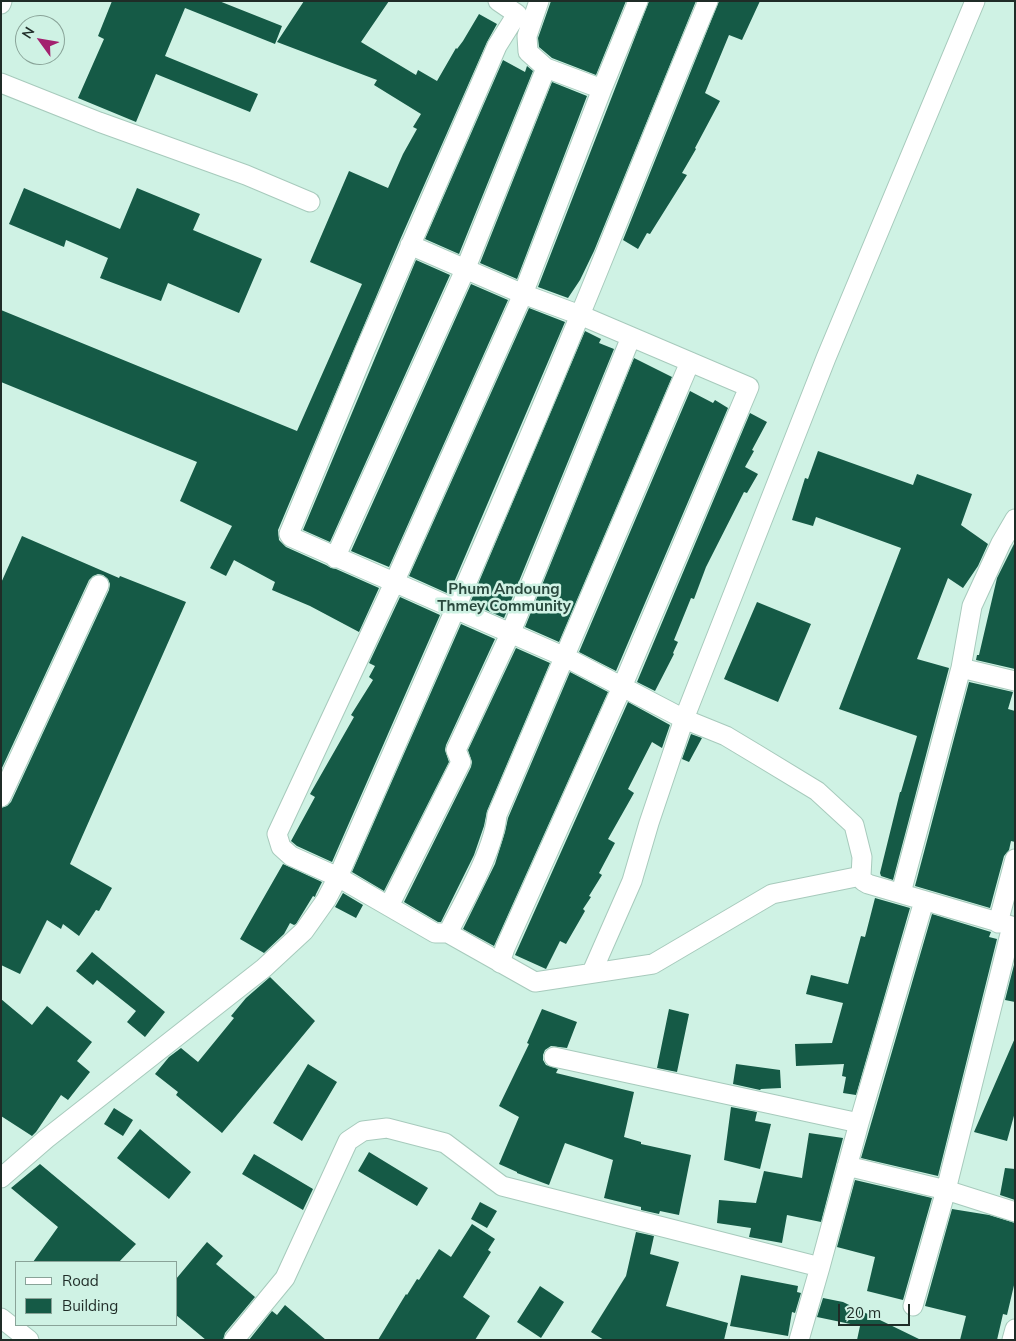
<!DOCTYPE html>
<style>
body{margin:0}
#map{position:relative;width:1016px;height:1341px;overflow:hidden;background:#cff2e4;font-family:Mulish,sans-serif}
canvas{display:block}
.frame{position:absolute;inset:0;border:2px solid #1f2c27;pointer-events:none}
.legend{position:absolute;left:15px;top:1261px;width:162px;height:65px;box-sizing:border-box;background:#cff2e4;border:1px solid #89a398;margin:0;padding:6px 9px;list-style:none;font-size:15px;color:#1f2c27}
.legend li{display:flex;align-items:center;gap:10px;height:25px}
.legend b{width:25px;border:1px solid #89a398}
.north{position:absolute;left:15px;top:15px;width:50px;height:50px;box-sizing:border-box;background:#cff2e4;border:1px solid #89a398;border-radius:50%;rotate:302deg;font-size:14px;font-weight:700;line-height:20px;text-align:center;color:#1f2c27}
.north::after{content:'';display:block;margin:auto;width:18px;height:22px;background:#a3216f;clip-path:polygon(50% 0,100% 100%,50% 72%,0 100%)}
.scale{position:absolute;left:838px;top:1304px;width:72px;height:22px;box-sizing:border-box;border:2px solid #1f2c27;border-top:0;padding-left:6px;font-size:15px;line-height:18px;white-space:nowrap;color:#1f2c27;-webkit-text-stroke:4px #cff2e4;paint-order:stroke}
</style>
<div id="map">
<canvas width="1016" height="1341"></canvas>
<div class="frame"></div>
<ul class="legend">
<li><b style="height:6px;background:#fff"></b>Road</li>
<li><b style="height:14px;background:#155a46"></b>Building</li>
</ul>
<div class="north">N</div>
<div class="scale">20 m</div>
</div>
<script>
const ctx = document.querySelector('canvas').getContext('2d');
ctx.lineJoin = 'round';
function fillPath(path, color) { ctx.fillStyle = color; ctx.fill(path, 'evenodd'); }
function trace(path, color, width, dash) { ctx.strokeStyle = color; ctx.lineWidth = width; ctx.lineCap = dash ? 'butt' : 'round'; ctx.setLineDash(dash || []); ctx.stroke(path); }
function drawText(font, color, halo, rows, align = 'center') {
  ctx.font = font + ' Mulish,sans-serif'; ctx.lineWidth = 5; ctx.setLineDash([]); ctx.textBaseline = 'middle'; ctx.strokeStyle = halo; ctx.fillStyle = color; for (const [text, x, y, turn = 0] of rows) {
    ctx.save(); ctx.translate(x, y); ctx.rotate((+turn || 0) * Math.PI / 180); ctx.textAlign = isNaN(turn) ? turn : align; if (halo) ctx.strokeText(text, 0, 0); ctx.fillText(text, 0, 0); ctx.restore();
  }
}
fillPath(new Path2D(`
 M112,1H219L282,26L275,44L185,8L165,56L258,94L250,112L156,74L136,122L78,98L104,39L98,36Z
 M304,1H389L361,42L416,75L418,70L437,81L456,48L457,49L463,41L479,14L497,24L487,42L400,240L278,530L279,540L286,547L326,565L331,568L336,569L379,588L359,632L310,606L272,590L275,582L234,560L226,576L210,568L232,526L180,501L197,462L1,382V310L297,431L362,284L310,262L349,171L388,188L403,154L417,129L413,127L421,114L374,85L377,80L277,42Z
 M551,1H626L596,75L552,58L539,47L538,38Z
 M649,1H696L594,251L580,280L568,298L538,287Z
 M719,1H760L742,40L729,35L705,93L720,101L695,148L696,149L682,173L687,175L650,234L647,233L638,249L623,240Z
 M503,60L525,72L527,66L533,71L459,254L425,239Z
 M552,82L587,96L517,279L480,263Z
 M24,188L120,229L137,188L200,214L193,230L262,259L239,313L168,283L161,301L100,278L108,258L66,240L64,247L9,224Z
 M416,260L450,275L330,542L303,530Z
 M471,284L508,300L389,567L351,551Z
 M529,308L565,322L449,594L409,576Z
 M585,331L601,339L599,343L614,349L504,618L470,603Z
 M634,358L672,377L559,642L525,627Z
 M690,391L713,403L715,400L728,408L616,671L579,652Z
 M750,413L767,422L752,450L754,451L745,467L758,474L747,493L744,492L706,567L694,599L691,598L674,640L678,642L673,653L674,654L655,691L637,682Z
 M818,451L913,485L917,474L972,494L961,525L988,544L978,566L963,588L948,578L917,659L949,668L893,880L881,876L880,873L900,792H901L917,736L839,709L901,548L816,517L813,526L792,520L805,478L808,479Z
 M22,536L119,578L120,576L186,602L70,864L112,888L99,911L96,910L79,936L63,924L61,929L47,920L20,974L1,965V808L7,806L11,802L109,590L110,584L108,579L103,575L98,574L93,576L89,580L1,770V583Z
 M1015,542V669L976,660L977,655H979L997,578Z
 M400,597L440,615L332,862L297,846L291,841L315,797L310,794L354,717L351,715L373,680L369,677L375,666L369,663Z
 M757,602L811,624L778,702L724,679Z
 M461,624L495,639L446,745L445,750L449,762L384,891L352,872Z
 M516,648L550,663L487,811L484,826L474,855L441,922H438L404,902L471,767L472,762L468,750Z
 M570,672L608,692L494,946L463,929L495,864L505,832L508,818Z
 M969,682L1013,692L1008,709L1015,711V842L1011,841L1009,850L1004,856L990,908L915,886Z
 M628,702L670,725L662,748L652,742L628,789L634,793L608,839L615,843L599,873L602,875L589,896L591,897L583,909L585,911L566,944L560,941L546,969L515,955Z
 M691,734L702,738L689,762L682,759Z
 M283,864L322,882L316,894L315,897L313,896L296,924L294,925L290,923L284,934L264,953L240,939Z
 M343,893L363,905L356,918L335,907Z
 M875,898L910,908L856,1095L843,1093L846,1077L842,1076L844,1064L796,1066L795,1044L832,1043L843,1003L806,994L811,975L848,984L861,936L865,937Z
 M932,914L991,932L989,937L997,939L938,1176L861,1158Z
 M92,952L165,1012L145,1037L127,1022L136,1011L97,980L93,985L76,971Z
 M1015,961V1002L1005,1000Z
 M270,977L315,1021L222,1133L176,1095L178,1092L155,1074L169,1057L181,1048L198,1062L234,1018L231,1016L246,998Z
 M1,999L32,1025L47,1006L92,1042L77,1061L90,1072L68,1100L61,1095L36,1132L32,1136L1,1116Z
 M542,1009L577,1022L567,1048L551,1046L545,1050L543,1055V1060L546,1065L558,1069L556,1073L634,1092L624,1137L641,1142V1144L691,1155L679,1215L660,1211L659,1214L641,1210V1207L604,1198L613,1160L565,1143L549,1185L517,1173V1172L499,1164L519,1117L499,1106L529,1044L527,1043Z
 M669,1009L689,1014L677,1072L657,1068Z
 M1015,1038V1112L1007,1141L974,1132Z
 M308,1064L337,1082L302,1141L273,1123Z
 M736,1064L780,1070L781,1088L761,1089L760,1090L733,1084Z
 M731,1107L757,1112L755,1121L771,1124L760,1169L724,1160Z
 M114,1108L133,1120L123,1136L104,1124Z
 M140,1129L191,1172L169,1199L117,1158Z
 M809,1133L843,1138L821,1222L787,1215L782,1243L749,1237L751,1228L717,1223L719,1200L756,1203L764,1171L802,1178Z
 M369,1152L428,1188L417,1206L358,1171Z
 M254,1154L313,1189L303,1210L242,1174Z
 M40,1164L136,1244L119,1262H33L58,1227L11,1188Z
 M1005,1168L1015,1169V1200L1000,1195Z
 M855,1180L932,1198L903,1300L867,1291L875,1257L837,1247Z
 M480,1202L497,1211L487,1228L471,1219Z
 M952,1209L989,1215L1015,1223V1281L1007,1315L1003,1314L997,1340H960L966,1316L925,1306Z
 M472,1224L495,1239L488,1250L491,1252L463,1297L490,1316L475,1340H378L406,1294L407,1295L417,1279L419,1280L439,1249L451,1257Z
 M636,1232L654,1236L650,1254L679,1262L666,1306L728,1323L724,1340H604L591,1332L626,1276Z
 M207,1242L223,1256L216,1264L255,1297L225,1333L223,1340H206L176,1315V1279Z
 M741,1275L798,1286L797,1292L801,1293L795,1313L792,1312L788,1336L730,1326Z
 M540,1286L564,1302L541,1338L517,1322Z
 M823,1298L843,1302L921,1340H857L860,1326L817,1317Z
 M285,1305L326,1340H249L272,1311L277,1315Z`), '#155a46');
const street = new Path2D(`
 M498,1L517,14L497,46L365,350L289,534L291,537L565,657L684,719L726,736L756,754L817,791L854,825L862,857L861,876L863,881L868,884L1015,927
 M539,1L527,36L528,52L546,68L602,89
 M638,1L602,89L523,294L394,583L277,834L281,847L291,856L338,877L435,933H448L535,982L653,964L772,894L861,876
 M1,4L2,1
 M1,83L99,122L246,175L310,202
 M410,245L523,294L580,315L749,387L622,687L505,948L500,963
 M335,558L465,270L546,68
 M961,668L1015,681
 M1,797L99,585
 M901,893L961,668L972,606L1001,543L1015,519
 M389,906L461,762L456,750L511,632L631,337
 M998,923L1015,859
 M448,933C464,901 494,850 497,815L690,362
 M592,972L632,881L649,823L684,719L826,358L975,1
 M554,1057L859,1123
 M847,1166L946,1190L1015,1212
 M1,1178L46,1139L264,968L304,931L326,900L338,877C420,690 502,504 580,315C623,211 664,105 708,1
 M913,1306L946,1190L1012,926
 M1,1318L29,1340
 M234,1340L285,1278L348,1141L363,1131L387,1128L445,1143L502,1186L820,1267
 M799,1340L820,1267L859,1123L924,901
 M1012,1340L1015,1329`);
trace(street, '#a7cabc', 21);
trace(street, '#fff', 19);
drawText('bold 15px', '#2a493e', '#cff2e4', [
 ["Phum Andoung",504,589],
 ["Thmey Community",504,606]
]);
</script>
